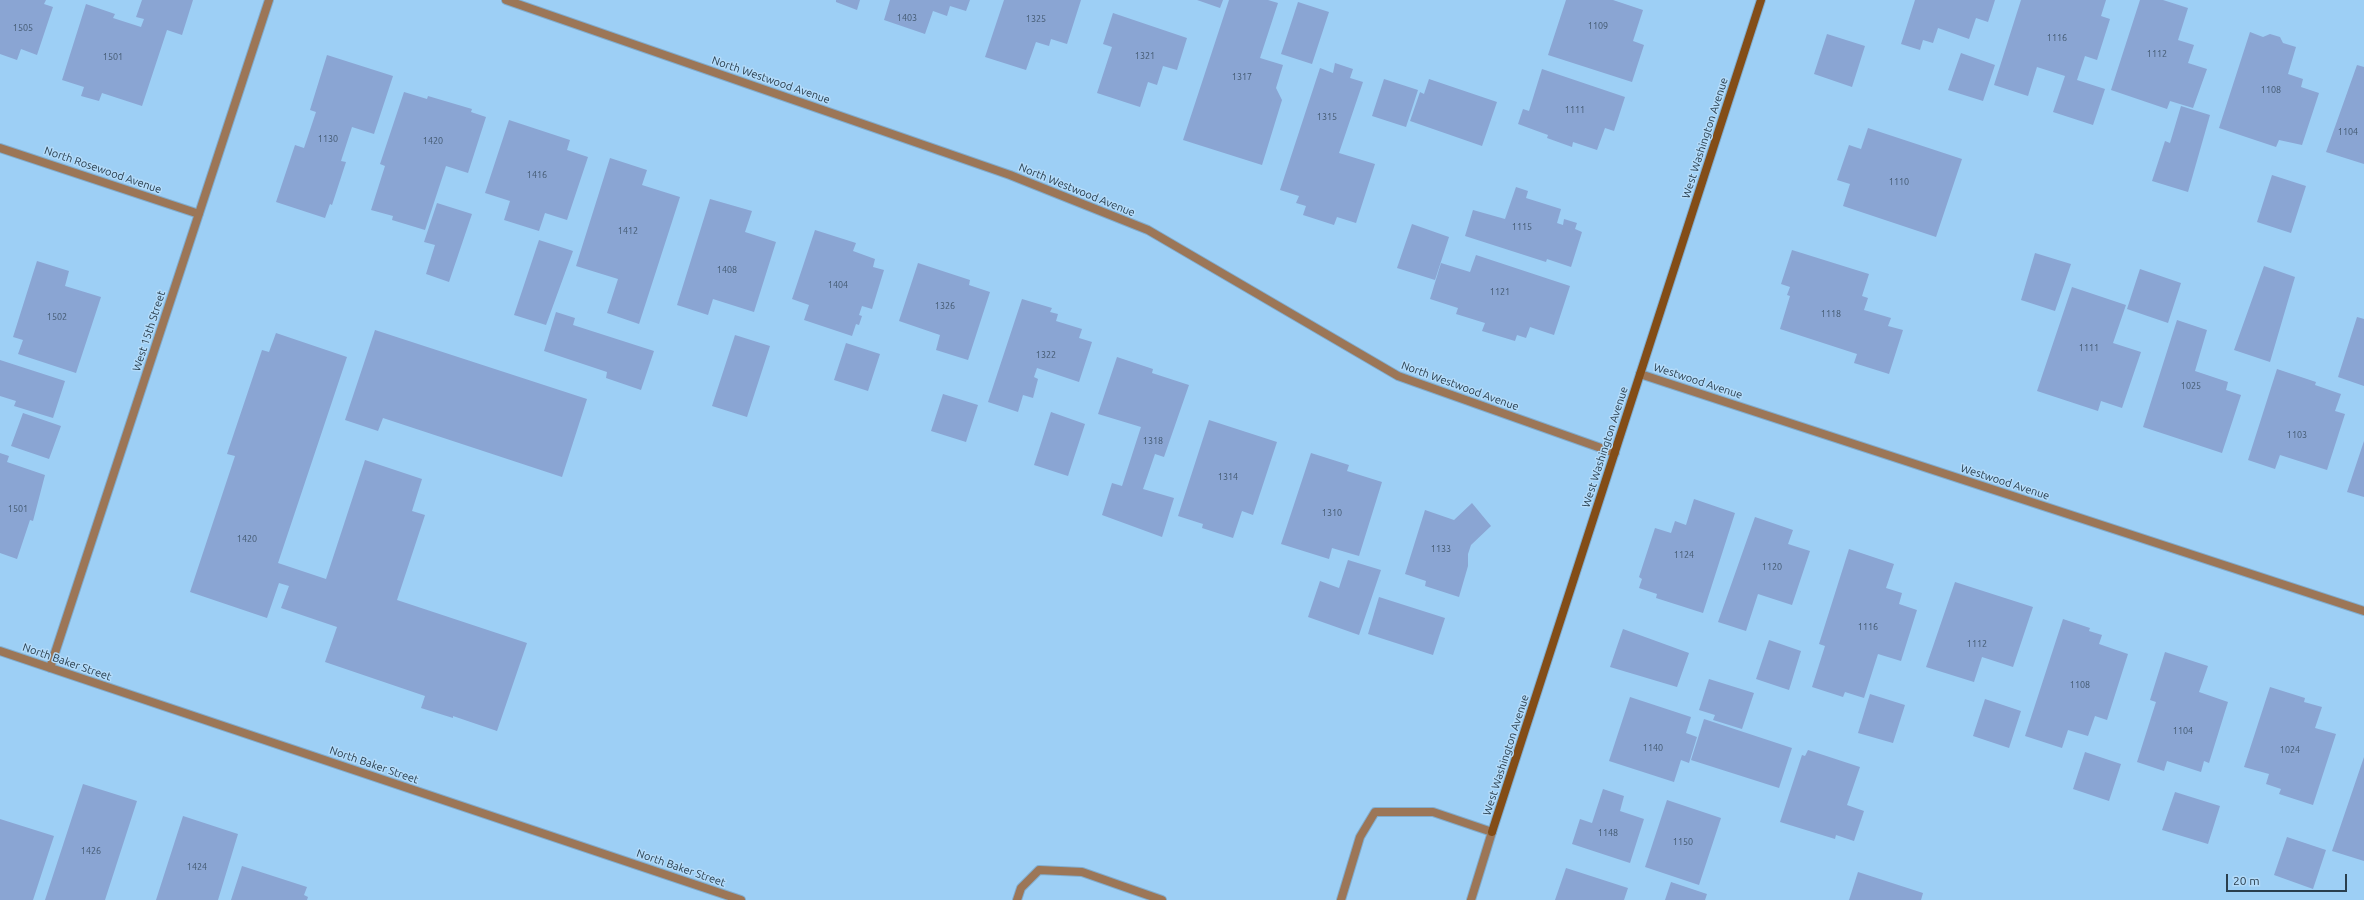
<!DOCTYPE html>
<style>
body{margin:0}
#map{position:relative;width:2364px;height:900px;overflow:hidden;background:#9dcff5;font-family:Ubuntu,sans-serif}
canvas{display:block}
.scale{position:absolute;left:2226px;top:874px;width:121px;height:18px;box-sizing:border-box;border:2px solid #2a3f4e;border-top:0;padding-left:5px;font-size:12px;line-height:14px;white-space:nowrap;color:#2a3f4e;-webkit-text-stroke:3px #b3dbfa;paint-order:stroke}
</style>
<div id="map">
<canvas width="2364" height="900"></canvas>
<div class="scale">20 m</div>
</div>
<script>
const ctx = document.querySelector('canvas').getContext('2d');
ctx.lineJoin = 'round';
function fillPath(path, color) { ctx.fillStyle = color; ctx.fill(path, 'evenodd'); }
function trace(path, color, width, dash) { ctx.strokeStyle = color; ctx.lineWidth = width; ctx.lineCap = dash ? 'butt' : 'round'; ctx.setLineDash(dash || []); ctx.stroke(path); }
function drawText(font, color, halo, rows, align = 'center') {
  ctx.font = font + ' Ubuntu,sans-serif'; ctx.lineWidth = 3; ctx.setLineDash([]); ctx.textBaseline = 'middle'; ctx.strokeStyle = halo; ctx.fillStyle = color; for (const [text, x, y, turn = 0] of rows) {
    ctx.save(); ctx.translate(x, y); ctx.rotate((+turn || 0) * Math.PI / 180); ctx.textAlign = isNaN(turn) ? turn : align; if (halo) ctx.strokeText(text, 0, 0); ctx.fillText(text, 0, 0); ctx.restore();
  }
}
fillPath(new Path2D(`
 M0,0H46L44,4L53,7L37,55L21,49L17,60L0,54Z
 M142,0H193L182,35L167,30L142,106L102,93L99,101L81,96L84,87L62,80L86,4L115,14L113,18L141,27L144,19L136,17Z
 M836,0H860L857,10L836,2Z
 M890,0H970L966,11L950,6L947,16L933,11L925,34L884,20Z
 M1004,0H1081L1067,44L1051,39L1049,46L1036,42L1026,70L985,57Z
 M1197,0H1223L1220,8Z
 M1229,0H1268L1278,3L1260,58L1283,65L1276,88L1282,100L1262,165L1183,140Z
 M1566,0H1613L1643,10L1633,41L1644,45L1632,82L1548,55Z
 M1915,0H1995L1988,22L1976,18L1969,39L1938,28L1933,43L1923,40L1920,50L1901,44Z
 M2021,0H2106L2101,16L2110,19L2097,60L2085,56L2077,80L2105,89L2093,125L2053,112L2065,76L2037,67L2028,96L1994,85Z
 M2140,0H2163L2188,8L2178,40L2194,45L2188,63L2207,69L2193,108L2170,101L2167,109L2111,90Z
 M1298,2L1329,12L1312,64L1281,54Z
 M1113,13L1187,38L1177,70L1163,66L1157,85L1148,82L1140,107L1097,93L1112,47L1103,44Z
 M2250,32L2263,37L2270,34L2280,37L2283,43L2296,47L2288,74L2303,79L2301,87L2319,93L2302,145L2279,140L2276,147L2219,128Z
 M1827,34L1865,46L1852,87L1814,74Z
 M1961,53L1995,65L1983,101L1948,90Z
 M327,55L393,76L374,134L352,127L341,161L346,162L332,205L330,204L325,218L276,202L295,145L304,148L316,112L310,110Z
 M1335,63L1353,69L1350,78L1363,82L1339,153L1375,164L1356,223L1337,217L1334,225L1303,215L1306,206L1296,203L1299,196L1280,190L1320,68L1333,73Z
 M2357,65L2364,67V164L2326,152Z
 M1542,69L1625,97L1614,131L1605,128L1597,150L1573,142L1572,147L1547,138L1548,135L1518,124L1523,109L1529,111Z
 M1384,79L1418,90L1406,127L1372,116Z
 M1429,79L1497,102L1482,146L1410,121L1420,92L1424,94Z
 M404,92L427,99L428,96L472,109L471,112L486,117L468,173L446,166L425,230L392,220L393,216L371,210L385,166L380,164Z
 M2181,106L2210,115L2188,192L2152,181L2165,141L2170,143Z
 M509,120L570,140L567,150L588,157L567,220L545,213L539,231L504,220L510,201L485,193Z
 M1868,128L1962,159L1936,237L1843,206L1850,184L1837,180L1849,145L1861,149Z
 M610,158L647,170L642,185L680,197L639,324L607,313L618,279L576,266Z
 M2272,175L2306,186L2291,233L2257,222Z
 M1516,187L1528,191L1526,198L1561,209L1557,223L1563,225L1564,219L1577,223L1575,229L1582,232L1571,267L1547,259L1546,262L1465,236L1473,210L1505,219Z
 M710,199L752,211L745,232L776,242L754,312L713,299L708,315L677,305Z
 M437,203L472,214L449,282L426,274L435,245L424,242Z
 M1412,224L1449,237L1435,280L1397,268Z
 M815,230L856,243L853,251L875,259L873,267L884,270L872,309L862,306L859,315L862,316L859,325L856,324L852,336L804,320L809,305L792,299Z
 M539,240L573,251L546,325L514,315Z
 M1792,250L1869,274L1862,296L1868,298L1864,310L1891,318L1888,326L1903,330L1889,374L1854,363L1857,354L1780,329L1790,296L1787,295L1790,287L1781,284Z
 M2035,253L2071,264L2055,311L2021,300Z
 M1476,255L1570,286L1554,335L1530,327L1526,338L1517,335L1515,341L1482,331L1485,323L1456,314L1458,308L1430,299L1441,263L1470,272Z
 M37,261L69,271L65,286L101,297L76,373L18,354L23,340L13,337Z
 M918,263L970,280L969,285L990,292L968,360L936,350L940,335L899,321Z
 M2264,266L2295,277L2270,362L2234,350Z
 M2140,269L2181,283L2168,323L2127,309Z
 M2072,287L2126,305L2113,343L2141,352L2122,408L2101,401L2098,411L2037,391Z
 M1022,299L1052,308L1050,312L1058,314L1056,321L1082,329L1079,338L1092,342L1079,382L1037,368L1034,377L1038,379L1033,398L1023,395L1018,412L988,402Z
 M556,312L575,318L573,325L654,351L641,390L606,378L607,372L544,351Z
 M2357,317L2364,319V386L2338,377Z
 M2177,320L2207,330L2195,371L2228,382L2226,390L2241,395L2222,453L2143,427Z
 M375,330L587,399L562,477L383,418L378,431L345,420Z
 M276,333L347,357L278,563L326,579L365,460L422,479L412,511L425,515L397,600L527,643L497,731L453,716V718L421,708L425,696L325,662L337,627L281,608L289,586L279,583L267,618L190,592L235,456L227,454L262,350L269,352Z
 M735,335L770,346L747,417L712,406Z
 M846,343L880,354L868,391L834,380Z
 M1117,357L1153,369L1152,373L1189,385L1164,457L1155,454L1143,489L1174,498L1162,537L1102,515L1112,483L1122,486L1141,427L1098,414Z
 M0,360L65,381L53,418L14,406L16,401L0,396Z
 M2277,369L2316,382L2315,385L2341,394L2335,411L2345,414L2327,470L2280,455L2275,469L2248,460Z
 M943,394L978,405L966,442L931,431Z
 M1051,412L1085,424L1068,476L1034,465Z
 M23,413L61,426L49,459L11,446Z
 M1209,420L1277,442L1253,515L1242,511L1233,538L1202,528L1203,524L1178,516Z
 M2364,441V497L2347,492Z
 M0,453L9,456L7,462L45,475L33,521L30,520L17,559L0,553Z
 M1311,453L1349,465L1347,471L1382,482L1359,556L1332,548L1329,559L1281,544Z
 M1694,499L1735,513L1703,613L1656,598L1657,594L1639,588L1642,579L1639,577L1655,528L1671,533L1675,521L1686,525Z
 M1472,503L1491,526L1471,545L1468,554V566L1459,597L1425,586L1426,581L1405,574L1425,510L1454,520Z
 M1755,517L1793,530L1788,544L1810,551L1792,605L1758,594L1746,631L1718,622Z
 M1849,549L1894,564L1886,588L1902,593L1899,604L1917,610L1901,661L1878,654L1864,698L1845,692L1843,697L1812,687L1825,646L1819,644Z
 M1348,560L1381,570L1359,635L1308,617L1320,581L1339,588Z
 M1955,582L2033,607L2013,667L1982,657L1974,682L1926,667Z
 M1379,597L1445,618L1433,655L1368,634Z
 M2063,619L2090,628L2089,631L2102,635L2099,644L2128,654L2107,720L2095,716L2088,736L2068,730L2062,748L2025,736Z
 M1623,629L1689,653L1677,687L1610,667Z
 M1769,640L1801,651L1789,690L1756,679Z
 M2165,652L2208,666L2199,692L2228,702L2209,763L2204,761L2201,772L2167,761L2164,771L2137,762L2156,702L2150,700Z
 M1709,679L1754,693L1742,729L1713,720L1715,715L1699,710Z
 M2270,687L2305,698L2304,702L2322,707L2315,728L2336,734L2313,805L2279,794L2281,789L2266,784L2269,774L2244,767Z
 M1870,694L1905,705L1893,743L1858,733Z
 M1630,697L1691,717L1686,733L1697,737L1689,763L1681,760L1674,782L1609,761Z
 M1985,699L2021,711L2009,748L1973,736Z
 M1704,719L1792,748L1779,788L1691,760Z
 M1808,750L1860,767L1847,805L1864,811L1854,841L1836,835L1835,839L1780,822L1802,755L1805,756Z
 M2085,752L2121,764L2109,801L2073,789Z
 M2364,757V861L2332,851Z
 M83,784L137,801L105,900H45Z
 M1603,789L1624,796L1620,811L1644,819L1630,863L1572,844L1580,819L1592,823Z
 M2175,792L2220,806L2208,844L2162,830Z
 M1667,800L1721,818L1699,885L1645,867Z
 M183,816L238,834L218,900H156Z
 M0,819L54,836L33,900H0Z
 M2287,837L2326,850L2313,889L2274,875Z
 M242,866L307,887L304,895L308,897L307,900H231Z
 M1566,868L1628,888L1624,900H1555Z
 M1858,872L1923,893L1921,900H1849Z
 M1671,882L1707,894L1705,900H1665Z`), '#8aa5d3');
const lane = new Path2D(`
 M1017,900L1021,888L1039,870L1082,872L1162,900
 M1341,900L1360,837L1375,812H1433L1492,832`);
const street = new Path2D(`
 M506,0L1010,175L1148,230L1398,376L1615,453
 M0,148L199,214
 M1640,374L2364,611
 M0,651L741,900
 M50,668L269,0
 M1471,900L1492,832`);
const secondary = new Path2D(`
 M1492,832L1761,0`);
trace(lane, '#81accd', 10);
trace(street, '#81accd', 10);
trace(secondary, '#81accd', 10);
trace(lane, '#9c7657', 8);
trace(street, '#9c7657', 8);
trace(secondary, '#834d17', 8);
drawText('9px', '#42586f', null, [
 ["1403",907,18],
 ["1325",1036,19],
 ["1109",1598,26],
 ["1505",23,28],
 ["1116",2057,38],
 ["1112",2157,54],
 ["1321",1145,56],
 ["1501",113,57],
 ["1317",1242,77],
 ["1108",2271,90],
 ["1111",1575,110],
 ["1315",1327,117],
 ["1104",2348,132],
 ["1130",328,139],
 ["1420",433,141],
 ["1416",537,175],
 ["1110",1899,182],
 ["1115",1522,227],
 ["1412",628,231],
 ["1408",727,270],
 ["1404",838,285],
 ["1121",1500,292],
 ["1326",945,306],
 ["1118",1831,314],
 ["1502",57,317],
 ["1111",2089,348],
 ["1322",1046,355],
 ["1025",2191,386],
 ["1103",2297,435],
 ["1318",1153,441],
 ["1314",1228,477],
 ["1501",18,509],
 ["1310",1332,513],
 ["1420",247,539],
 ["1133",1441,549],
 ["1124",1684,555],
 ["1120",1772,567],
 ["1116",1868,627],
 ["1112",1977,644],
 ["1108",2080,685],
 ["1104",2183,731],
 ["1140",1653,748],
 ["1024",2290,750],
 ["1148",1608,833],
 ["1150",1683,842],
 ["1426",91,851],
 ["1424",197,867]
]);
drawText('11px', '#2a3f4e', '#b3dbfa', [
 ["North Westwood Avenue",771,80,19],
 ["West Washington Avenue",1705,138,-72],
 ["North Rosewood Avenue",103,170,19],
 ["North Westwood Avenue",1077,190,22],
 ["West 15th Street",149,331,-72],
 ["Westwood Avenue",1698,381,18],
 ["North Westwood Avenue",1460,386,20],
 ["West Washington Avenue",1605,447,-72],
 ["Westwood Avenue",2005,482,18],
 ["North Baker Street",67,662,19],
 ["West Washington Avenue",1506,755,-72],
 ["North Baker Street",374,765,19],
 ["North Baker Street",681,868,19]
]);
</script>
